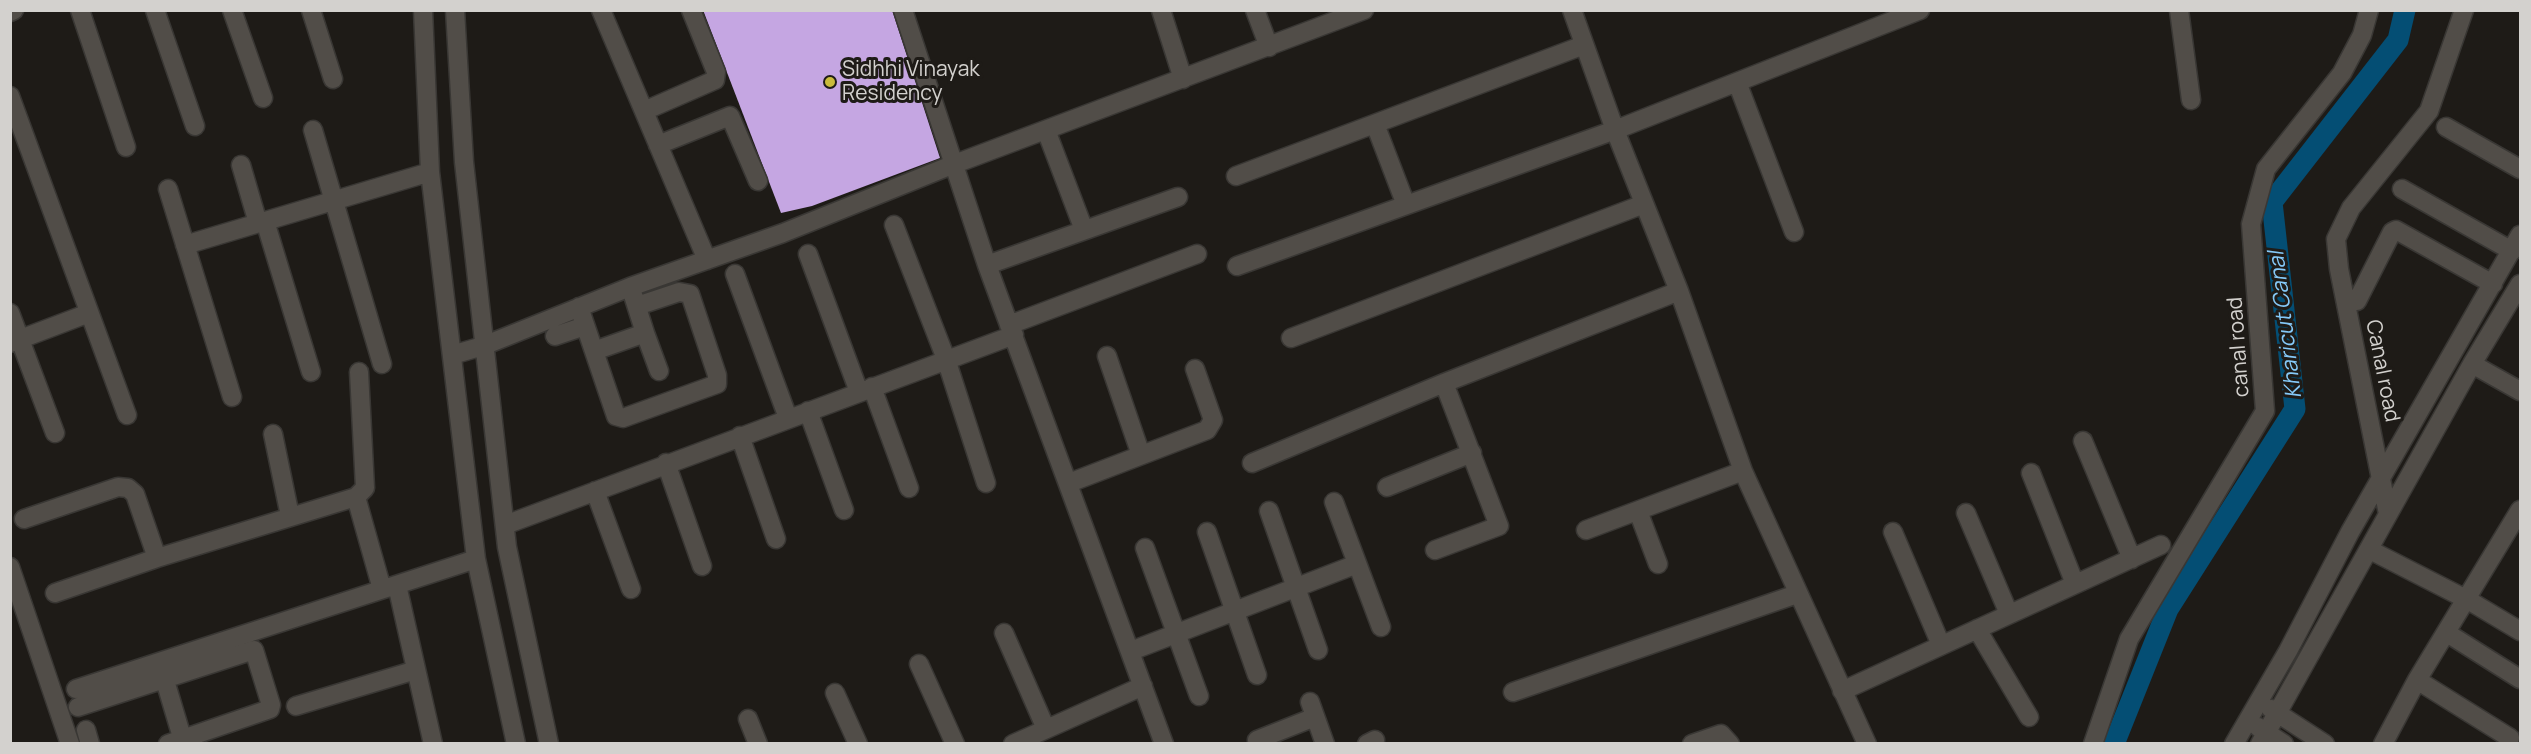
<!DOCTYPE html>
<style>
body{margin:0}
#map{position:relative;width:2531px;height:754px;overflow:hidden;background:#1e1b17;font-family:Manrope,sans-serif}
canvas{display:block}
.frame{position:absolute;inset:0;border:12px solid #d3d1ce;pointer-events:none}
</style>
<div id="map">
<canvas width="2531" height="754"></canvas>
<div class="frame"></div>
</div>
<script>
const ctx = document.querySelector('canvas').getContext('2d');
ctx.lineJoin = 'round';
function trace(path, color, width, dash) { ctx.strokeStyle = color; ctx.lineWidth = width; ctx.lineCap = dash ? 'butt' : 'round'; ctx.setLineDash(dash || []); ctx.stroke(path); }
function fillPath(path, color) { ctx.fillStyle = color; ctx.fill(path, 'evenodd'); }
function drawText(font, color, halo, rows, align = 'center') {
  ctx.font = font + ' Manrope,sans-serif'; ctx.lineWidth = 6; ctx.setLineDash([]); ctx.textBaseline = 'middle'; ctx.strokeStyle = halo; ctx.fillStyle = color; for (const [text, x, y, turn = 0] of rows) {
    ctx.save(); ctx.translate(x, y); ctx.rotate((+turn || 0) * Math.PI / 180); ctx.textAlign = isNaN(turn) ? turn : align; if (halo) ctx.strokeText(text, 0, 0); ctx.fillText(text, 0, 0); ctx.restore();
  }
}
trace(new Path2D(`
 M2114,744L2168,609L2295,409L2272,202L2398,40L2405,10`), '#044e74', 21);
fillPath(new Path2D(`
 M703,10H892L940,158L812,206L781,213Z`), '#c5a6e2');
const minor = new Path2D(`
 M80,10L126,147
 M155,10L195,126
 M232,10L263,98
 M311,10L333,79
 M423,10L430,172L476,559L516,744
 M455,10L464,162L507,547L549,744
 M601,10L707,260
 M903,10L987,265L1164,744
 M1161,10L1183,79
 M1255,10L1269,47
 M1572,10L1615,130L1679,291L1743,471L1867,744
 M2179,10L2191,100
 M10,12L14,10
 M1737,82L1794,232
 M10,96L127,415
 M644,111L715,80L716,72L691,10
 M1375,124L1406,205
 M2446,127L2520,169
 M313,130L382,364
 M1046,130L1084,230
 M658,145L730,116L758,181
 M241,165L258,223
 M1236,176L1584,45
 M168,189L232,397
 M2402,189L2512,251
 M265,221L311,372
 M894,225L946,359L986,483
 M185,245L430,172
 M808,254L859,392
 M987,265L1178,197
 M1237,266L1615,130L1920,10
 M735,274L788,418
 M2357,301L2392,232L2396,230L2493,284
 M579,307L616,416L623,418L717,384V375L690,294L679,292L637,306
 M10,313L55,433
 M1009,325L1197,254
 M645,333L659,371
 M555,336L585,326
 M1291,338L1644,204
 M10,343L89,313
 M594,351L645,333L633,295
 M452,355L483,346L630,287L783,233L952,165L1364,10
 M1107,356L1141,455
 M2472,364L2520,391
 M872,387L909,488
 M808,411L844,510
 M273,434L290,516
 M740,436L776,539
 M2083,441L2132,559
 M666,463L702,566
 M1252,463L1444,383L1679,291
 M2031,473L2075,584
 M1069,483L1207,430L1213,420L1195,369
 M1387,487L1472,453
 M595,491L631,589
 M356,497L365,488L359,372
 M1334,502L1381,627
 M1269,511L1318,650
 M1638,511L1658,564
 M1966,513L2009,614
 M2388,514L2339,269L2336,239L2351,208L2429,111L2464,10
 M24,519L118,487L128,488L135,494L157,558
 M505,525L1014,335
 M1586,530L1743,471
 M1207,532L1257,675
 M1893,532L1941,645
 M1145,548L1199,696
 M1435,550L1499,526L1444,383
 M2370,550L2468,600L2520,631
 M10,567L70,744
 M397,585L433,744
 M55,593L157,558L356,497L382,589
 M1977,629L2029,717
 M1004,633L1046,729
 M2447,633L2520,679
 M1131,651L1357,564
 M919,664L955,744
 M161,667L184,744
 M2417,680L2510,738
 M76,689L476,559
 M1842,691L2161,545
 M1513,692L1797,594
 M835,693L858,744
 M1310,702L1325,744
 M296,706L416,670
 M78,707L254,650L271,705L270,709L168,744
 M2271,709L2325,744
 M748,719L758,744
 M2258,727L2284,744
 M86,730L90,744
 M1257,740L1315,717
 M1013,744L1143,686
 M1367,744L1375,740
 M1692,744L1721,734L1730,744
 M2093,744L2129,639L2265,411L2251,224L2266,169L2342,73L2362,35L2369,10
 M2234,744L2288,651L2350,532L2520,235
 M2260,744L2472,364L2520,284
 M2383,744L2417,680L2520,510`);
trace(minor, '#393734', 21);
trace(minor, '#514d48', 18);
for (const [x, y, r, color] of [
 [830,82,6,"#c9bb3b"]
]) { const dot = new Path2D(); dot.arc(x, y, r, 0, 2 * Math.PI); ctx.fillStyle = color; ctx.fill(dot); trace(dot, '#1e1b17', 2); }
drawText('21px', '#d3d1ce', '#1e1b17', [
 ["Sidhhi Vinayak",842,70],
 ["Residency",842,94]
], 'left');
drawText('21px', '#d3d1ce', '#1e1b17', [
 ["canal road",2239,347,-94],
 ["Canal road",2382,371,79]
]);
drawText('italic 22px', '#85c9f8', '#1e1b17', [
 ["Kharicut Canal",2286,325,-97]
]);
</script>
